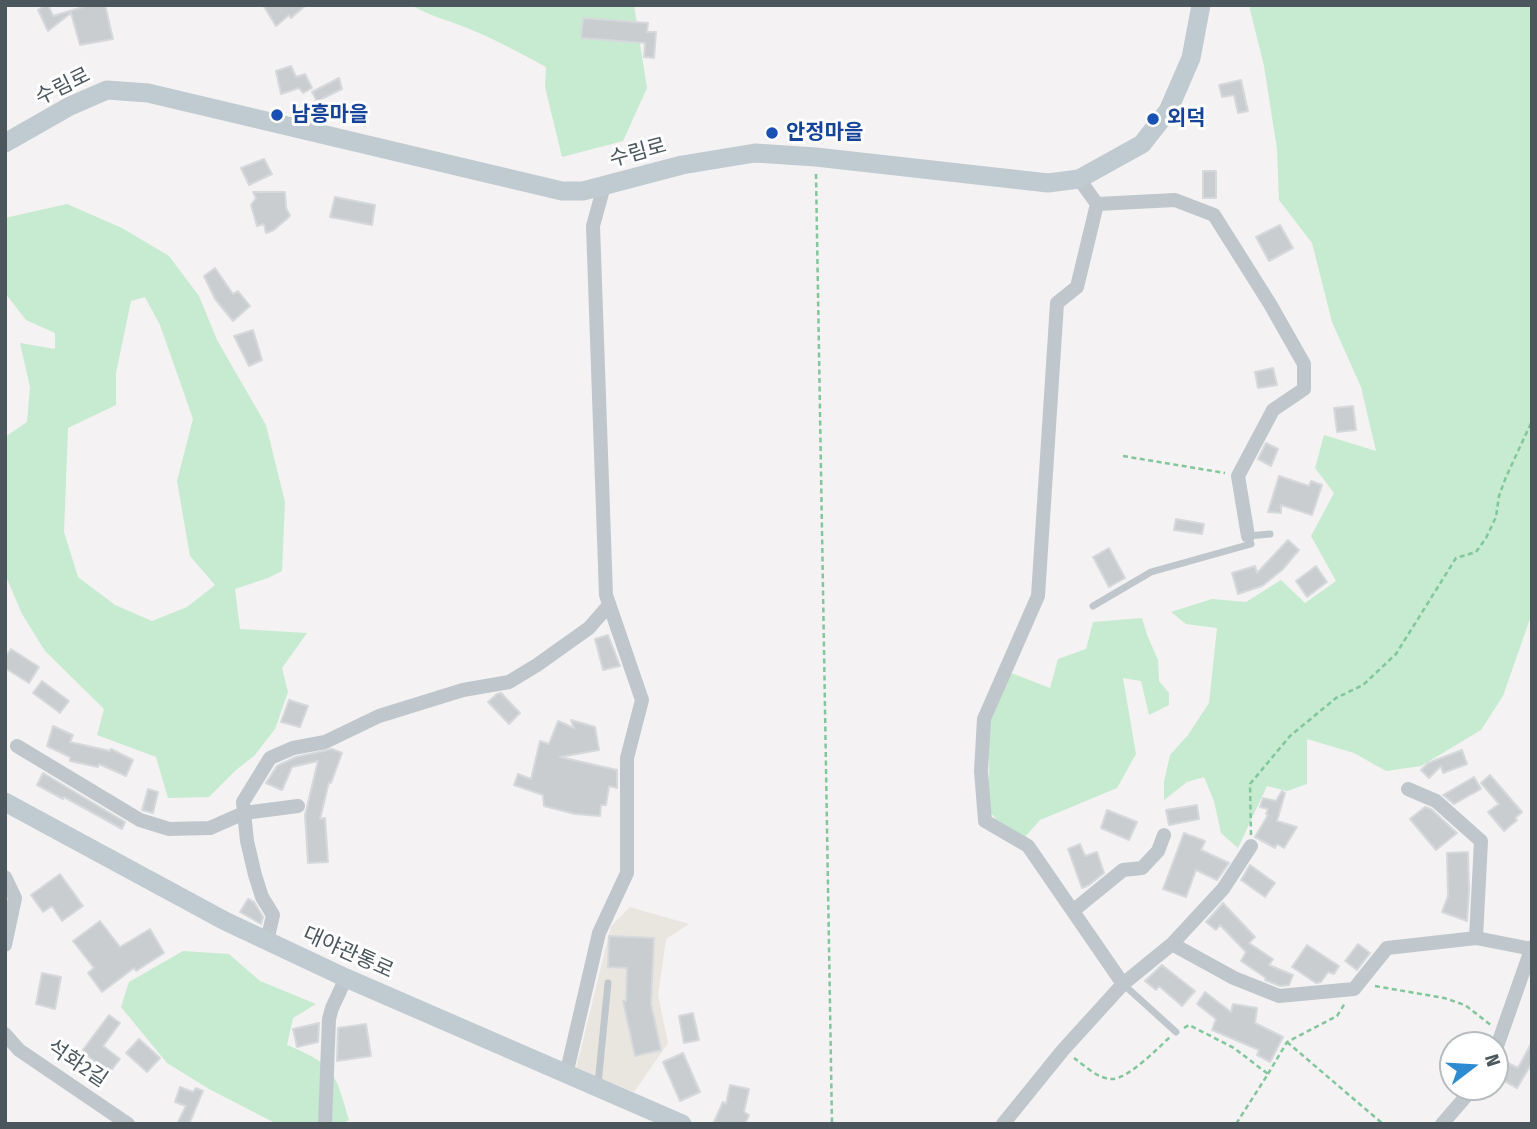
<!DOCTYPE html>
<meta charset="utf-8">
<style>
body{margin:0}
#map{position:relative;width:1537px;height:1129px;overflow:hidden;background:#f4f2f2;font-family:"Fira Sans Condensed",sans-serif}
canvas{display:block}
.frame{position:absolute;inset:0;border:7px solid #4b575d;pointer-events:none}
.north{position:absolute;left:1439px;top:1031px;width:70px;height:70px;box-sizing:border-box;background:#fff;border:2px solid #b7bcbe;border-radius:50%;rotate:73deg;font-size:19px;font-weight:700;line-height:28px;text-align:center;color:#4b575d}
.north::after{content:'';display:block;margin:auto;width:24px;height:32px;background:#2e8ad1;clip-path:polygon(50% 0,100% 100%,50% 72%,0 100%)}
</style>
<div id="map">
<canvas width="1537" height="1129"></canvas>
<div class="frame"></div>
<div class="north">N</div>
</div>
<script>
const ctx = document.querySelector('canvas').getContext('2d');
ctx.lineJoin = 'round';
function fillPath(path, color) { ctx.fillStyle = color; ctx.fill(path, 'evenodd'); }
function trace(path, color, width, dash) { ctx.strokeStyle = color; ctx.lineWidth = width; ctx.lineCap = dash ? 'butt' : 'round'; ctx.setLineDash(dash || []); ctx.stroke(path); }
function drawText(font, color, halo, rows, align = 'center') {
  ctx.font = font + ' "Fira Sans Condensed","Noto Sans KR",sans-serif'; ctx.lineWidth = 6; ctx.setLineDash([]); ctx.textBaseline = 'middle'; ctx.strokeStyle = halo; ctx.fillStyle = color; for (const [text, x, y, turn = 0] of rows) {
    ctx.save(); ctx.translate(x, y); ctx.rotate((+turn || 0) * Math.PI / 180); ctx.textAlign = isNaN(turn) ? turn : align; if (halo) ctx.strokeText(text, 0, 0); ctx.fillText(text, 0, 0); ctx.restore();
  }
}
fillPath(new Path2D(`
 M630,907L689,924L666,939L658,995L668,1043L634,1092L576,1069L611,926Z`), '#e9e6e0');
fillPath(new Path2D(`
 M411,5H634L647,88L623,141L562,157L545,87L546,67C520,53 495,39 467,28C448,20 429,16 411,5Z
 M1249,5H1532V613L1503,696L1481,730L1421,766L1386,771L1354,753L1307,739V784L1287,791L1267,786L1238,848L1221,833L1214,801L1204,777L1187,782L1164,800V782L1170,755L1188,735L1209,703L1217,628L1186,624L1171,612L1212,599L1246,602L1281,580L1305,603L1336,581L1311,536L1334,493L1315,468L1324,435L1376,451L1361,387L1332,322L1312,243L1279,200L1277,149L1264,66Z
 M67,204L122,228L169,256L199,296L217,340L266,425L285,502L282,571L268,578L235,589L240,629L307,633L282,668L288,692L275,729L255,755L236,770L209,797L168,798L156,757L97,735L104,709L45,651L22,614L5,574V437L27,422L30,387L20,343L55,349V333L26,320L5,293V218ZM145,297L160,325L193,419L177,481L190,556L215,585L187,607L152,621L115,605L78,577L64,532L68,428L116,405V373L131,301Z
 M1142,618L1147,635L1158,660L1159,681L1169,693V705L1149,715L1141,681L1123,678L1136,754L1117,788L1040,820L1025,837L997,820L989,811V725L1011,673L1050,688L1058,659L1086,649L1093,622Z
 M183,951L229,954L260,981L316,1004L293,1018L287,1045C335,1065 335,1072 349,1120L342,1124H277L209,1089L167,1063L121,1007L129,982Z`), '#c6ebd0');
const building = new Path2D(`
 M45,5H48L53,16L83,7L82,5H105L113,39L80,45L71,13L48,31L38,10Z
 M263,5H306L291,18L289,15L276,26Z
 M583,18L648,23L647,32H656L654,58L644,57L645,43L581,38Z
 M291,66L296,77L305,74L312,88L303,93L299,88L281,94L276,71Z
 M339,78L342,89L317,101L312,92Z
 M1241,80L1248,111L1238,113L1234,95L1222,97L1219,85Z
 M264,159L272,174L249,185L241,168Z
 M1203,171H1216V198H1203Z
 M253,192H285L286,208L290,216L274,230L266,233L264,224L257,226L251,205L256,198Z
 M335,197L375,205L372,225L330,217Z
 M1280,225L1293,248L1269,261L1256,237Z
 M215,268L233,294L238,291L250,306L233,321L215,299L204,276Z
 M253,330L262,360L249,366L234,336Z
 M1273,368L1277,385L1258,388L1255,372Z
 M1353,406L1356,430L1337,432L1334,408Z
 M1266,443L1278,449L1271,466L1258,459Z
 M1279,476L1309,486L1311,481L1322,485L1312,515L1281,505V513L1268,512Z
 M1176,519L1204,524L1202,534L1174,530Z
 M1288,540L1299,550L1282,570L1262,586L1238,594L1232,573L1255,566L1257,573Z
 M1109,548L1125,578L1109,587L1093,557Z
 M1316,566L1327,582L1307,597L1296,581Z
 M608,635L620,666L603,670L595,639Z
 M11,649L39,667L29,683L5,668V657Z
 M42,681L69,701L60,713L33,693Z
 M501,693L520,713L509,724L488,702L497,694Z
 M289,700L308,706L300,727L281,722Z
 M571,720L595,727L599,750L560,757L617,770V788L609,786L606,805H601L600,816L575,814L544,806L543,795L514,785L518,774L531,779L540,741L549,744L558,721L574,728Z
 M53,726L73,735L70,742L110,751L111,749L133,760L126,776L99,764L98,767L70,761V757L47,746Z
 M332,749L342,753L331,783L329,782L320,819L325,818L328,862L308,863L305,815L318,761L292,767L282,790L266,783L277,766L296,757Z
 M1462,750L1467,764L1443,773L1441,766L1429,778L1421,770L1428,763Z
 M43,773L125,822L122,829L64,797L63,799L37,785Z
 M1490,775L1522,812L1515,818L1517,820L1504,831L1488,812L1499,804L1481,783Z
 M1474,777L1481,789L1454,804L1443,795Z
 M148,789L158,792L153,813L142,810Z
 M1282,791L1285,793L1277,821L1297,827L1284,848L1277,844L1275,848L1255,837L1268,815L1266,814L1268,809L1260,807L1263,798L1276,801Z
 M1197,805L1199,819L1169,825L1166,810Z
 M1425,807L1431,809L1457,833L1436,850L1410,819Z
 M1107,810L1137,822L1129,840L1101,828Z
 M1184,833L1205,841L1201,850L1229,863L1217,880L1196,870L1186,897L1163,889Z
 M1080,844L1085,856L1097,852L1104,873L1089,885L1082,888L1068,849Z
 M1468,852L1469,891L1467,921L1442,912L1448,896L1447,853Z
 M1250,865L1275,883L1265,897L1241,880Z
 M60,874L83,906L62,921L52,906L43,912L31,895Z
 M248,899L254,902L263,917L261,924L240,912Z
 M1223,903L1255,937L1249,943L1273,959L1269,965L1293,975L1289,985L1280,986L1265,980L1266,978L1241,961L1246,952L1220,925L1216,930L1206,922Z
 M100,921L120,947L150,929L164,953L136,971L134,968L102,992L88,973L94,968L73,941Z
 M609,936L654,938L651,1004L661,1050L635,1056L623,1001H626L627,968L608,967Z
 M1358,944L1370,953L1357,970L1345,961Z
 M1307,945L1339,966L1334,974L1328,972L1321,982L1316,983L1292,967Z
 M1162,965L1195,991L1182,1006L1159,986L1156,990L1145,981Z
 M42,973L61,977L55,1009L36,1004Z
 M1205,992L1231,1012L1233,1004L1257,1008L1255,1023L1283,1037L1270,1062L1257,1055L1259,1050L1212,1030L1216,1019L1197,1004Z
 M693,1013L699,1040L684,1043L679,1016Z
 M109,1015L120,1023L103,1046L120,1059L109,1073L82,1051Z
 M319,1023L318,1042L297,1047L293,1029Z
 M366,1024L371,1056L337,1061L338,1028Z
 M139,1039L160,1058L147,1072L126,1053Z
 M1532,1042V1063L1517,1088L1497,1077L1506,1062L1518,1068Z
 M683,1053L700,1092L680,1101L663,1062Z
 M730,1085L749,1089L744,1112L749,1115L745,1124H713L723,1102L726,1104Z
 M180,1087L193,1092L196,1088L203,1091L189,1124H177L186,1106L175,1102Z`);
fillPath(building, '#c9cdd0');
trace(building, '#d6d9dc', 2);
trace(new Path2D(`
 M816,174L832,1124
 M1123,456L1225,473
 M1251,835L1250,784L1290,736L1336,698L1363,685L1396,654L1456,558L1476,552L1486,538L1496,517L1499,496L1506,477L1532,421
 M1375,986L1444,998L1465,1005L1492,1026
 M1184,1028L1189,1025L1234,1048L1268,1074L1236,1124
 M1287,1042L1383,1124
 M1074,1058C1085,1066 1098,1079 1112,1079C1128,1079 1158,1048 1170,1037
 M1268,1074L1287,1042L1337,1016L1345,1003`), '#82c69c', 2.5, [5, 3.5]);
trace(new Path2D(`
 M1093,606L1151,572L1251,544L1248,536L1270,534
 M1123,984L1176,1032
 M598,1084L608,983`), '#bfc7cc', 7);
trace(new Path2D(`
 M1097,204L1175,200L1214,215L1270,304L1304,364V389L1273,410L1238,476L1248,536
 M17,746L140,820L169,829L210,828L244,813L298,806
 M1408,789L1436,801L1481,841L1476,938
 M5,877L15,898L5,945
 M1074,910L1123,870L1142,868L1158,851L1164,835
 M267,941L273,915L262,897L255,875L247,841L243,802L270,758L293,748L325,742L379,716L463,690L509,682L537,665L589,628L609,605
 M1172,944L1234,978L1279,996L1354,989L1387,948L1476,938L1532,949
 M1123,984L1172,944L1223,889L1251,846
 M5,1034L19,1050L128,1124
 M1495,1052L1532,947
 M566,1075L599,933L627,873V758L642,700L606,595L593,226L604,186
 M325,1124L329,1019L332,1008L346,978
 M1003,1124L1063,1050L1123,984L1028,846L985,821L981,771L984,719L1038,596L1057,303L1077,287L1097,204L1079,179
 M1442,1124L1474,1087`), '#bfc7cc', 14);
trace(new Path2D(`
 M5,143L70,106L107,90L148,93L562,191H583L682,165L755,153L816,157L1048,183L1079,179L1142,144L1168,111L1191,58L1201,5
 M5,802L225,921L346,978L682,1124`), '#c0cad1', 19);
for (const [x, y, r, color] of [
 [277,115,7,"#1a4fb4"],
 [1153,119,7,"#1a4fb4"],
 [772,133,7,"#1a4fb4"]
]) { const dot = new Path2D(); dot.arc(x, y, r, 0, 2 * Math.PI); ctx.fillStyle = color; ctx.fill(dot); trace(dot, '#fff', 2.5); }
drawText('21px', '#4b575d', '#fff', [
 ["수림로",63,87,-26],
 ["수림로",638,153,-15],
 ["대야관통로",348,953,24],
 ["석화2길",77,1064,34]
]);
drawText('bold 21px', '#164399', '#fff', [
 ["남흥마을",291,115],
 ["외덕",1167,119],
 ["안정마을",786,133]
], 'left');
</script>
